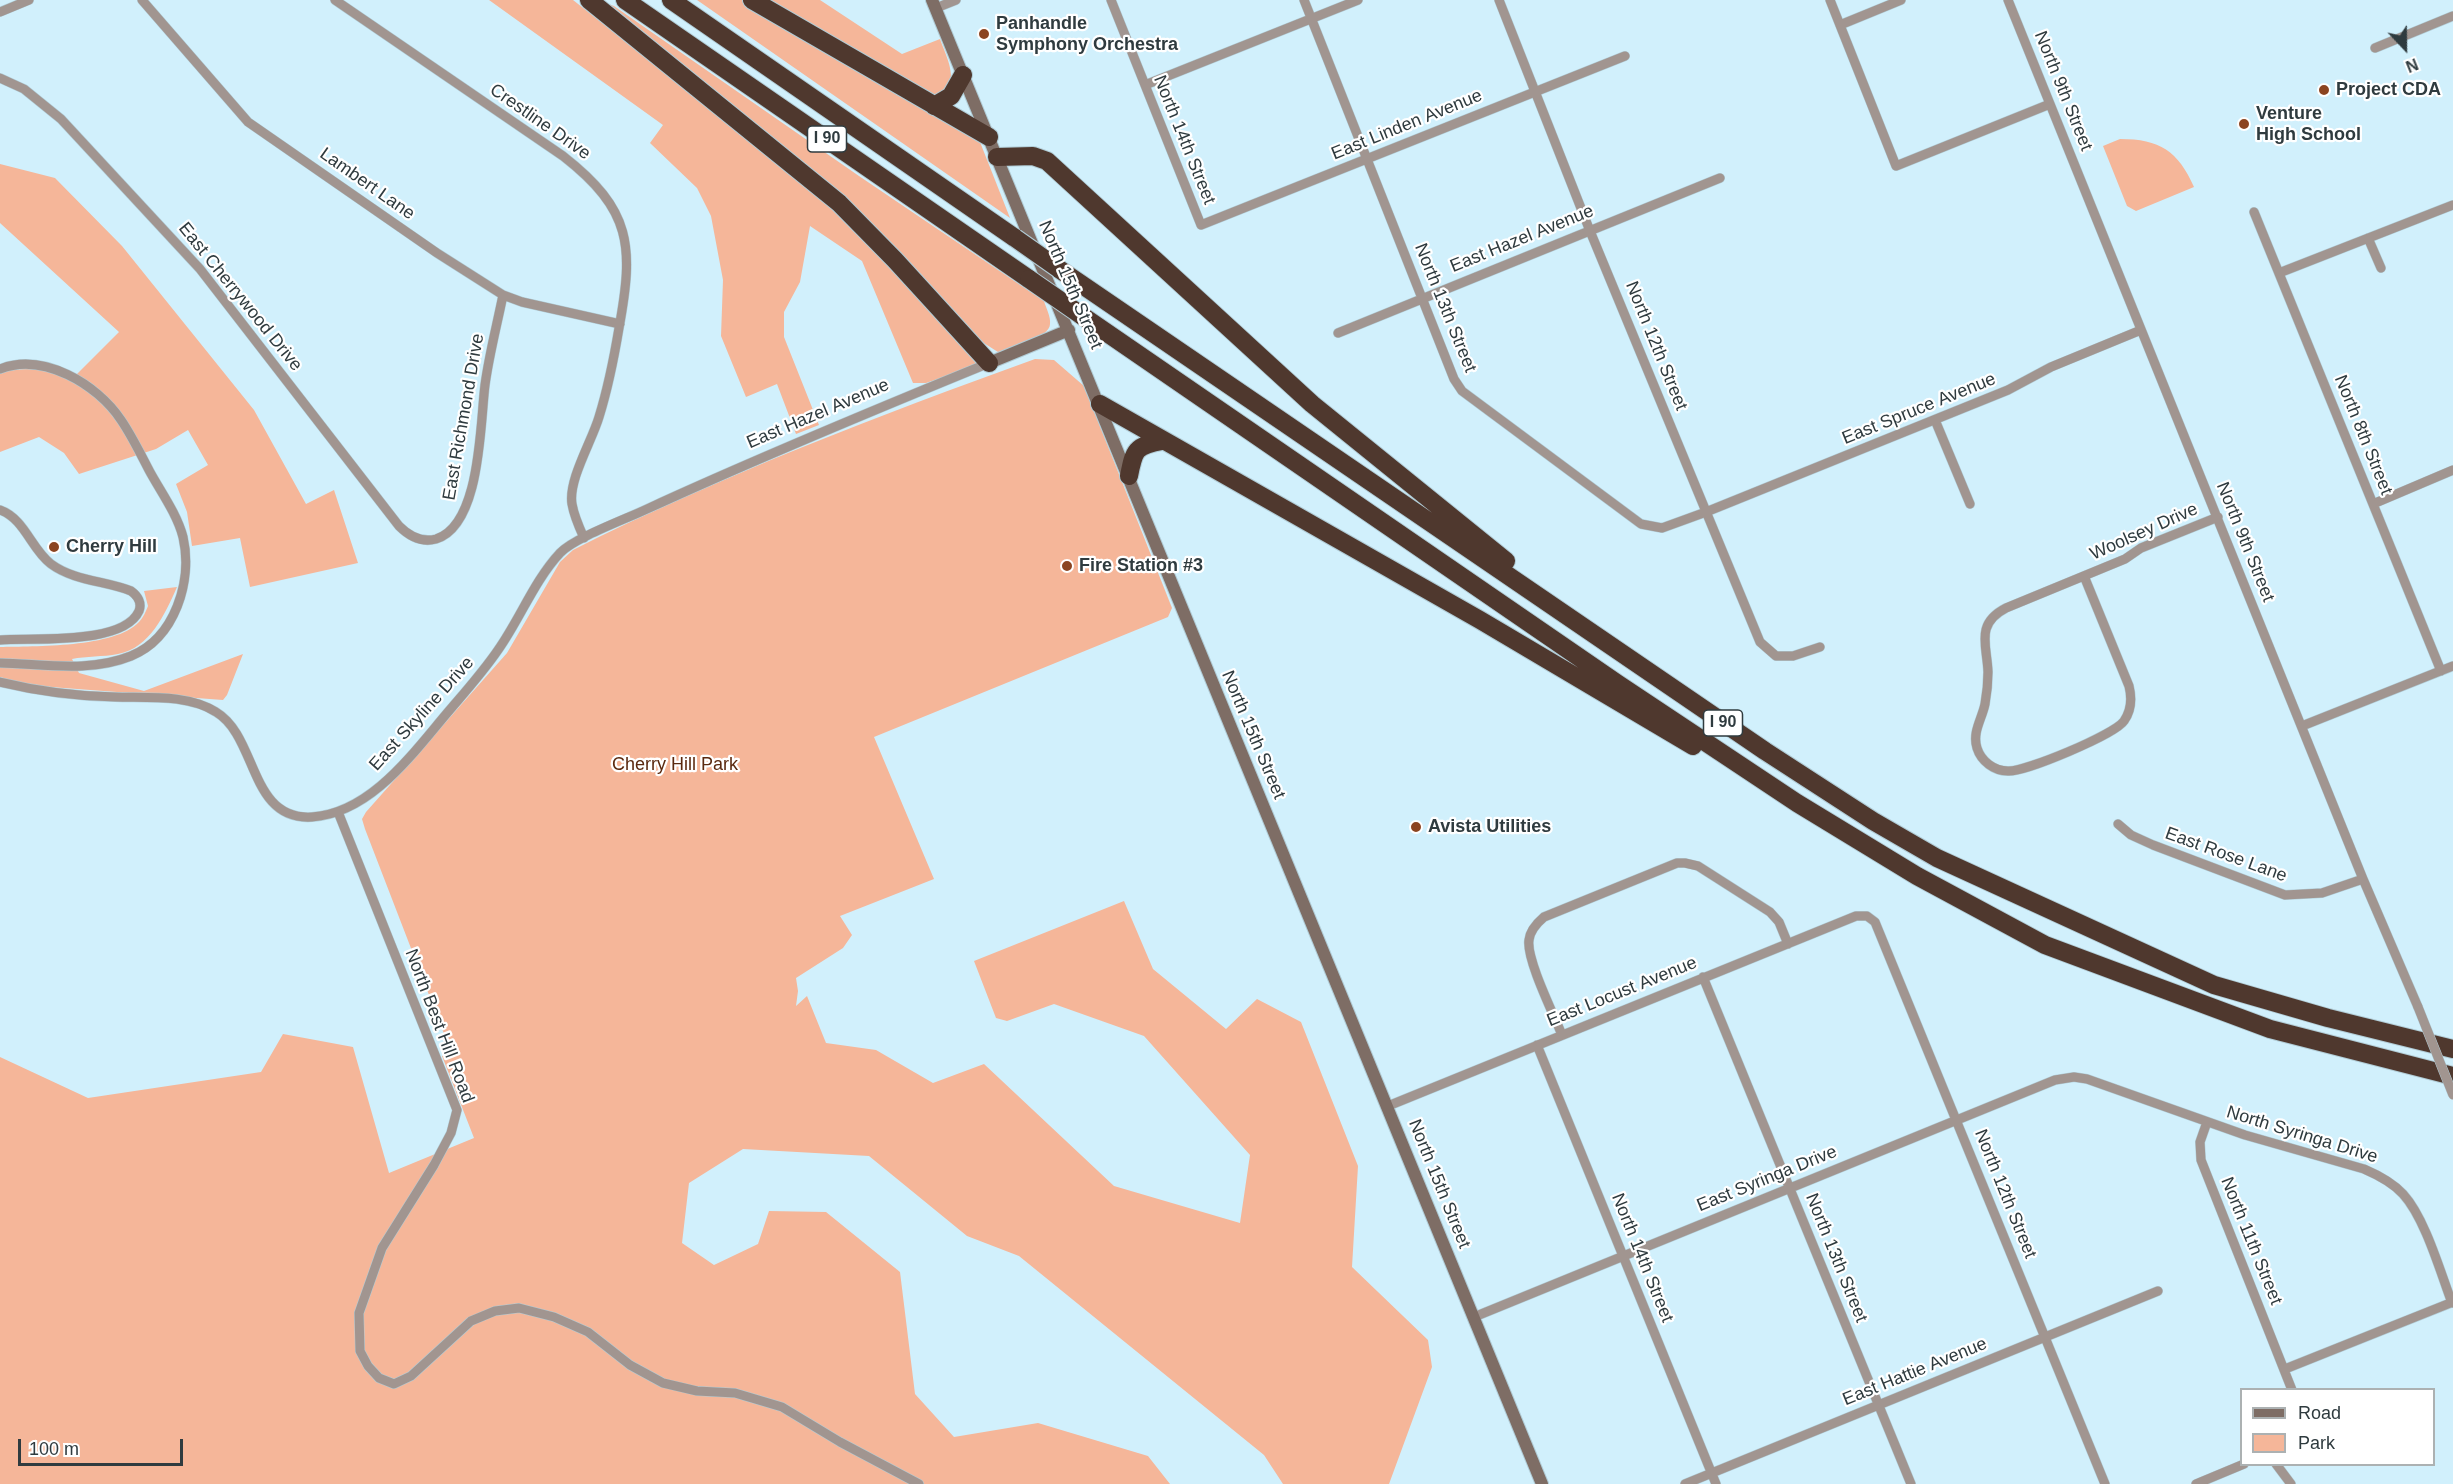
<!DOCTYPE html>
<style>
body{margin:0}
#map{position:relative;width:2453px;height:1484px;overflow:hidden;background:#d1f0fc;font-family:Helvetica,sans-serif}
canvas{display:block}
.legend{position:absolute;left:2240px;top:1388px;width:195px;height:78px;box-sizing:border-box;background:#fff;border:2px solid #acb1b2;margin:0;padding:8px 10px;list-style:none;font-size:18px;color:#2f3b3f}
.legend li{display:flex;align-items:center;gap:12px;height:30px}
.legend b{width:30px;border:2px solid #acb1b2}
.north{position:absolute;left:2375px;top:18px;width:60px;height:60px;-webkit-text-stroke:4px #fff;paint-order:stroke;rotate:158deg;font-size:16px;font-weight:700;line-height:24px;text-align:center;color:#2f3b3f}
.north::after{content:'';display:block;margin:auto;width:21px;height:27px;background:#2f3b3f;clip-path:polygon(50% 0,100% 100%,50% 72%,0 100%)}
.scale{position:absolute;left:18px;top:1439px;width:165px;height:27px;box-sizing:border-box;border:3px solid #2f3b3f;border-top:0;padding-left:8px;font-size:18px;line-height:21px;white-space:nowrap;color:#2f3b3f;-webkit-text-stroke:4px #fff;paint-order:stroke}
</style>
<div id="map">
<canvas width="2453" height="1484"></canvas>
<ul class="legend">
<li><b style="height:8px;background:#7e6d65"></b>Road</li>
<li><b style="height:16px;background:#f5b699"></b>Park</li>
</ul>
<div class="north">N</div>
<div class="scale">100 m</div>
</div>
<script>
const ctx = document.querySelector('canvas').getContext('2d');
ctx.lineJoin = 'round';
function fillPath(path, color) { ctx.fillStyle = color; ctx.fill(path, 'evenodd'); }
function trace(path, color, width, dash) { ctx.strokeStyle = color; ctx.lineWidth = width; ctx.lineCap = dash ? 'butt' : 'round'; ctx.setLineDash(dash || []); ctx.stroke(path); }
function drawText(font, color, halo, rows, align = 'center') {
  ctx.font = font + ' Helvetica,sans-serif'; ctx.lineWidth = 4.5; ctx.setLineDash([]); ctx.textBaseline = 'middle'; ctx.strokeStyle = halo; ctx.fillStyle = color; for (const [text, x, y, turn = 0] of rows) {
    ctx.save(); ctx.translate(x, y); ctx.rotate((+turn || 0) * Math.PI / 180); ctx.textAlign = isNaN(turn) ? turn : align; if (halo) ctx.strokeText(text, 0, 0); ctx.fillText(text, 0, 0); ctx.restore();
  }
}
fillPath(new Path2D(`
 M489,0H573L799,178L877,251L977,356L976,363L971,368L926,383H913L862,261L810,226L800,282L784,312V337L819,425L796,434L777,384L746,397L721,336L723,280L711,216L697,188L650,143L663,125Z
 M697,0H742L980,142L1010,218Z
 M765,0H820L902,54L940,39C946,56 956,73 948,90L933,96Z
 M603,2L614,6L859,176L1044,301C1046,308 1051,317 1050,324C1050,337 1014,347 1003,352H998L979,340L846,201L785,148Z
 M2120,139C2160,139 2178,151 2194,187L2136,211L2127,206L2103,146Z
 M0,164L55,178L122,246L254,410L306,504L334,490L358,563L250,587L240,538L192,546L187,512L176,484L208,465L188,430L156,449L79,474L64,453L39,437L0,452V372C25,367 48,367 71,380L119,332L0,223Z
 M1035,359L1054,360L1084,386L1172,608L1168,617L874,737L934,879L840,916L852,935L843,948L796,978L798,991L796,1006L807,996L826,1043L876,1050L933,1083L984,1064L1114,1186L1240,1223L1250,1155L1144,1036L1054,1004L1007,1021L996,1018L974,961L1124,901L1153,969L1226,1029L1257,999L1301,1022L1358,1166L1352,1267L1428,1340L1432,1367L1389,1484H1283L1264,1455L1019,1256L967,1236L869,1156L743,1149L689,1183L682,1243L714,1265L758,1244L769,1211L826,1212L900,1272L915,1394L954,1437L1038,1423L1148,1456L1170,1484H0V1057L88,1098L261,1072L283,1034L353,1047L389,1173L474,1138L442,1056L451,1052L365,829L362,819L366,812L507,653L560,562L573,550C722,475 878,416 1035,359Z
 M177,587C165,614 150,648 118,654C103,657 86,656 72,659L79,673L144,691L243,654L227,695L223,700L24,685L0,677V647C34,646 115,648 139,622C143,618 146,611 148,606L144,591Z`), '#f5b699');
const street = new Path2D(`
 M142,0L248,122L437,253L503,295L522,302L620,324
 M335,0L563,156C632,210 634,246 619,328C614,358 608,388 599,417C592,441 568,480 572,504C574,516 579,527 584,538
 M1111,0L1201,225L1625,56
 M1304,0L1454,379L1462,391L1641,524L1662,528L1706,512L2008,390L2051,367L2141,330
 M1499,0L1590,231L1760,642L1776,656H1793L1820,647
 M1830,0L1896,166L2050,104
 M2008,0L2363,879L2418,1007
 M936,8L956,0
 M0,12L29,0
 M1840,25L1901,0
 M2375,48L2453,16
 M0,78L24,89L61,119L200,269L399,526C409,536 421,543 436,539C481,525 480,424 485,385C489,355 497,325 503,295
 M1145,85L1358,0
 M2254,212L2441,671
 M2368,238L2381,268
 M2279,273L2453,205
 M1338,333L1720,178
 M0,369C43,352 97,384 121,420C132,436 141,455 150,472C161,492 177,514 183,537C193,581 175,638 131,656C89,673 44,664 0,663
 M1935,420L1970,504
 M2373,504L2453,470
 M0,510C25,519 31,549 51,564C74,581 106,581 131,591C138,596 142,603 139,611C123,646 31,637 0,640
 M2084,576L2129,686C2132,698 2131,711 2124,721C2114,735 2025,772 2008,771C1994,771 1981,761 1977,748C1972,732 1982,719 1985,704C1987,693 1988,683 1988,672C1987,645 1975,624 2006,608L2125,559L2141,548L2218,517
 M0,682C37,691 76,696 115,697C147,698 188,694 216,712C258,737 249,821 312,817C371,813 413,753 448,712C465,692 483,672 498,650C520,619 534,581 560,553C574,538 626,519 647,509C760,457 874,410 989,363
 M2302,726L2453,666
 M338,812L457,1110L451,1133L434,1165L382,1248L359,1313L360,1351L368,1366L379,1378L394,1384L411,1376L471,1321L495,1311L519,1308L554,1317L588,1332L630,1365L663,1383L697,1391L735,1393L782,1407L840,1442L919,1484
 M2118,824L2131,835L2153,845L2285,895L2322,893L2363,879
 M1703,977L1911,1484
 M1562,1035C1554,1015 1526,959 1529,940C1530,930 1537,923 1544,917L1677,863H1685L1698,866L1770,912L1779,922L1788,944
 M1537,1045L1716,1484
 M1388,1106L1856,916H1867L1875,922L2105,1484
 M2207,1122L2200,1142L2201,1160L2292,1390
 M1474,1317L2055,1080L2074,1077L2087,1079L2245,1135L2364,1169C2378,1175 2392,1182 2403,1194C2425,1218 2440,1271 2452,1303
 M2285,1369L2453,1302
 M2276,1464L2291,1484
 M1685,1484L2158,1291
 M2196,1484L2244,1464`);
const secondary = new Path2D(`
 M932,0L1542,1484
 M989,363L1069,330`);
const highway = new Path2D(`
 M589,0L839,203L895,260L989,363
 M625,0L1029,279
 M671,0L1015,238
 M752,0L989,137
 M934,106L951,96L963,75
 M997,157L1033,156L1047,161L1312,404L1506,561
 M1059,269L1765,751L1873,821L1937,858L2214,985L2328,1018L2453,1049
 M1081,315L1618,684L1797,803L1917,876L2045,945L2270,1029L2453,1076
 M1100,404L1480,620L1693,746
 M1129,476C1134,450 1135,446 1162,441`);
trace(street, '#b1ccd6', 10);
trace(secondary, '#b1ccd6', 14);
trace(highway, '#b1ccd6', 20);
trace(street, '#a19590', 9);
trace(secondary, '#7e6d65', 12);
trace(highway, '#4f382e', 18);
const streetBridge = new Path2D(`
 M2418,1007L2453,1095`);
const highwayBridge = new Path2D(`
 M1015,238L1059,269
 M1029,279L1081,315`);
trace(streetBridge, '#b1ccd6', 10, []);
trace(highwayBridge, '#b1ccd6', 20, []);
trace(streetBridge, '#a19590', 9);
trace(highwayBridge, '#4f382e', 18);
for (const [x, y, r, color] of [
 [984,34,6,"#8b4420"],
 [2324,90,6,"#8b4420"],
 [2244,124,6,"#8b4420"],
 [54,547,6,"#8b4420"],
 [1067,566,6,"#8b4420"],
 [1416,827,6,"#8b4420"]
]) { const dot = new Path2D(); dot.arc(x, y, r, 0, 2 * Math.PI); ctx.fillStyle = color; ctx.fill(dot); trace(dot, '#fff', 2); }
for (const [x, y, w] of [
 [827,139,39],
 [1723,723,39]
]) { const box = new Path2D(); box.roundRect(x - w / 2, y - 13, w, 26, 4.5); ctx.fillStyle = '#fff'; ctx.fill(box); trace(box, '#2f3b3f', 1.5); }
drawText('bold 16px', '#2f3b3f', null, [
 ["I 90",827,139],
 ["I 90",1723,723]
]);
drawText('bold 18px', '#2f3b3f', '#fff', [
 ["Panhandle",996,24],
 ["Symphony Orchestra",996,45],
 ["Project CDA",2336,90],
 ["Venture",2256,114],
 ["High School",2256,135],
 ["Cherry Hill",66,547],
 ["Fire Station #3",1079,566],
 ["Avista Utilities",1428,827]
], 'left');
drawText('18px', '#2f3b3f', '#fff', [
 ["North 9th Street",2063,91,68],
 ["Crestline Drive",540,122,35],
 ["East Linden Avenue",1407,125,-22],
 ["North 14th Street",1184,140,68],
 ["Lambert Lane",367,184,35],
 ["East Hazel Avenue",1522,239,-22],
 ["North 15th Street",1070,285,67],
 ["East Cherrywood Drive",240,297,51],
 ["North 13th Street",1445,308,68],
 ["North 12th Street",1656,346,68],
 ["East Spruce Avenue",1919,409,-22],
 ["East Hazel Avenue",818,414,-23],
 ["East Richmond Drive",464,417,-80],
 ["North 8th Street",2363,435,68],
 ["Woolsey Drive",2144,532,-24],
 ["North 9th Street",2245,542,68],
 ["East Skyline Drive",422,714,-48],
 ["North 15th Street",1253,735,67],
 ["East Rose Lane",2226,855,20],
 ["East Locust Avenue",1622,992,-22],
 ["North Best Hill Road",439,1026,69],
 ["North Syringa Drive",2302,1135,17],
 ["East Syringa Drive",1767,1179,-22],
 ["North 15th Street",1439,1184,68],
 ["North 12th Street",2005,1194,68],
 ["North 11th Street",2251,1241,68],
 ["North 14th Street",1642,1258,68],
 ["North 13th Street",1836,1258,68],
 ["East Hattie Avenue",1915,1372,-22]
]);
drawText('18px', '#5b290f', '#fff', [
 ["Cherry Hill Park",675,765]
]);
</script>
